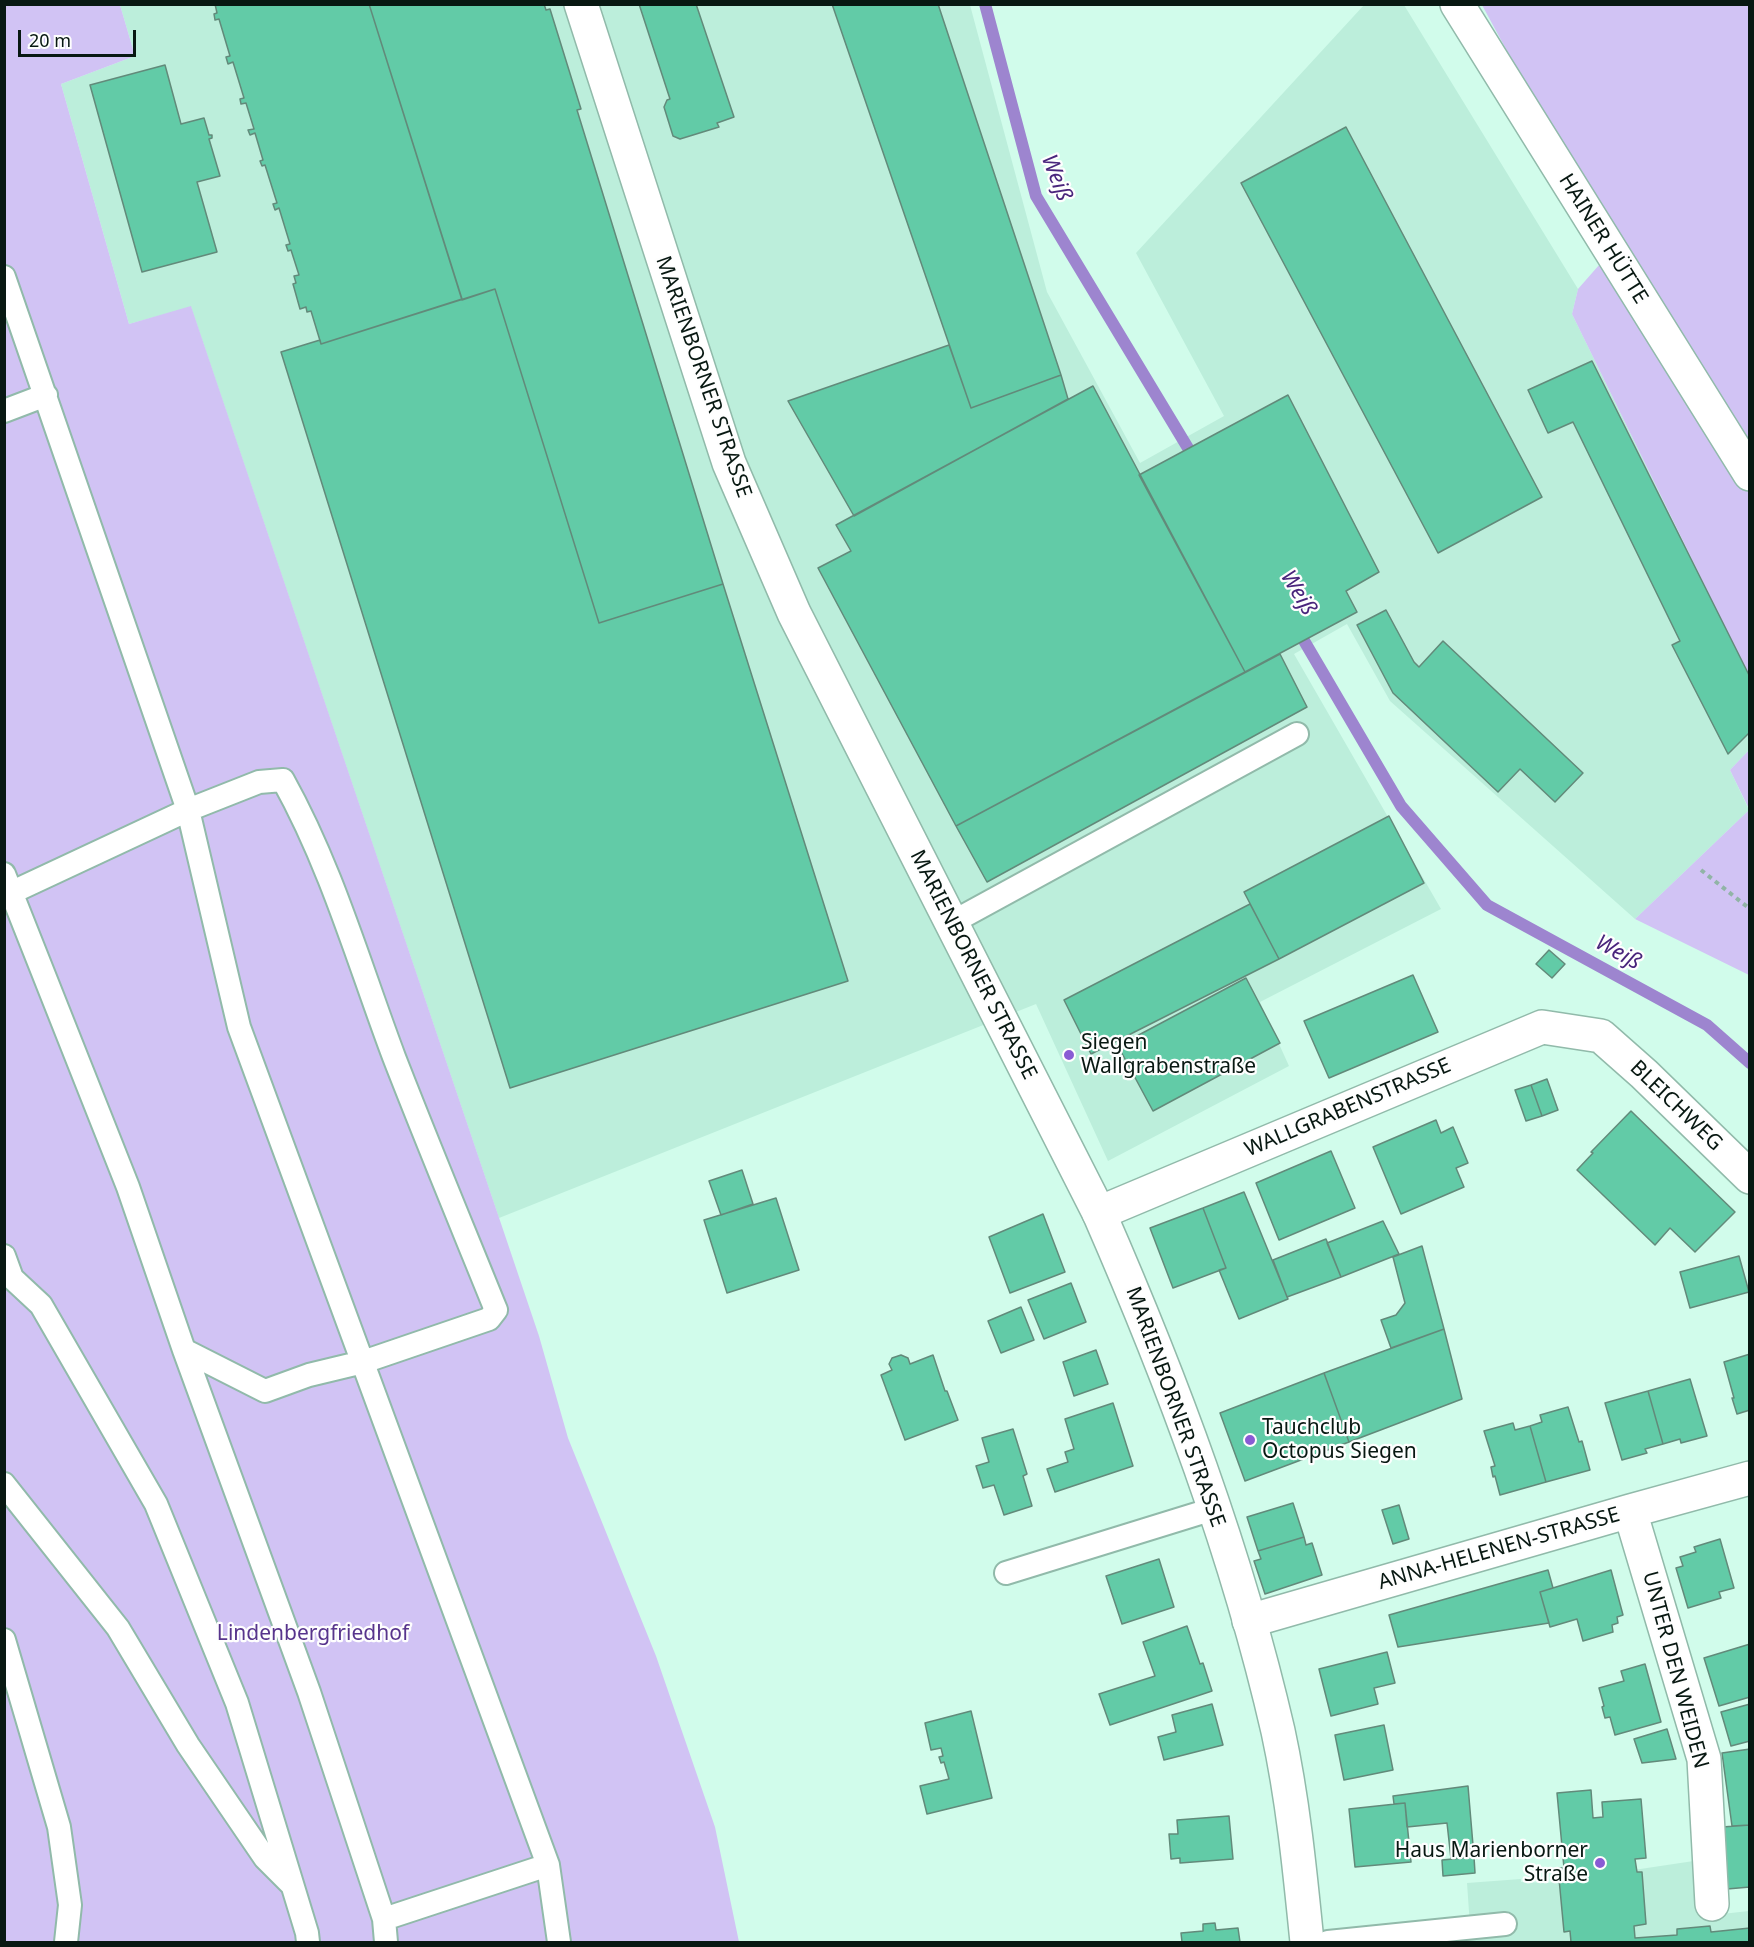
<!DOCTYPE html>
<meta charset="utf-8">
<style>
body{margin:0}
#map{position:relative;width:1754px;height:1947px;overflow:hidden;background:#d1fceb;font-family:"Noto Sans",sans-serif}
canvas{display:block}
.frame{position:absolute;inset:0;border:6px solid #081812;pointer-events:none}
.scale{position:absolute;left:18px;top:30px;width:118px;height:27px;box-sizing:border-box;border:3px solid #081812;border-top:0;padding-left:8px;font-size:18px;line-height:21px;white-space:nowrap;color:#081812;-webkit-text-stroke:4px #fefefe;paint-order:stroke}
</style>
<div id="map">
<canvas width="1754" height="1947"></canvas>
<div class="frame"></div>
<div class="scale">20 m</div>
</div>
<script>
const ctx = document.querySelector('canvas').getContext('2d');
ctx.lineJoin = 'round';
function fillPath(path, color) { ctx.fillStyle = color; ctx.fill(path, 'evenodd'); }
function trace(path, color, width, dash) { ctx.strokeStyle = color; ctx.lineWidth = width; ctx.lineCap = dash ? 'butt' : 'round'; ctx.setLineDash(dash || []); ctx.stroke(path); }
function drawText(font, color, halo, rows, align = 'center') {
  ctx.font = font + ' "Noto Sans",sans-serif'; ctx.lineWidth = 4.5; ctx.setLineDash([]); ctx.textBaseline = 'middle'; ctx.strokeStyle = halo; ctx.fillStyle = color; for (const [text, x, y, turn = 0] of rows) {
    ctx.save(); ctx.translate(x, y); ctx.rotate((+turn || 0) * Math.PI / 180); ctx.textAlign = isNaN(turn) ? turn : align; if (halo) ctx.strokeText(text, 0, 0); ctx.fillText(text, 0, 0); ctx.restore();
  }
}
fillPath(new Path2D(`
 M120,5H970L1047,292L1140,463L1224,416L1136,253L1364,5H1404L1578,289L1572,314L1749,676V750L1730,770L1749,810L1635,919L1390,701L1347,624L1294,654L1441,909L1260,1002L1289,1066L1108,1161L1036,1004L499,1218L191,307L129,324L61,84L135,56Z
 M1707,1859L1713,1915L1749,1911V1942H1338L1470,1926L1467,1883L1521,1879V1882L1547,1883Z`), '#bceedb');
fillPath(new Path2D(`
 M5,5H120L135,56L61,84L129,324L191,306L539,1336L568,1438L656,1656L715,1827L739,1942H5Z
 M1482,5H1749V676L1572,314L1578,289L1614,248Z
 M1749,750V809L1730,770Z
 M1749,810V975L1635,919Z`), '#d1c3f4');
trace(new Path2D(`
 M985,4L1036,196L1197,463
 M1296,627L1401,806L1487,905L1707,1025L1750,1063`), '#9d85cf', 12);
const building = new Path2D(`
 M215,4H369L462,299L321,344L311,311L307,312L306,307L300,309L293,284L296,283L294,276L299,275L291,250L288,251L286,245L290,244L279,208L275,210L273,204L277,203L265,165L262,166L260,161L263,160L255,133L250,135L248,130L254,129L246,103L241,104L240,99L244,98L233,62L228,64L226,57L230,56L219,19L215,20L214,14L217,13Z
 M369,4H544L546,10L550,9L581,109L577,110L723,584L599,623L495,289L462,300Z
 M639,4H696L734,117L717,123L719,127L680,139L673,136L664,107L667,100L670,99Z
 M832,4H938L1061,375L971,408Z
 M165,65L181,124L204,118L209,135H212V138L209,139L220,176L197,182L217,252L142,272L90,85Z
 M1346,127L1542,497L1438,553L1241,183Z
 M495,289L599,623L723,584L848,981L510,1088L281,352L320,340L321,344Z
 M949,345L971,408L1061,375L1068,399L854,516L788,401Z
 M1592,361L1750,677V732L1728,754L1672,645L1680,641L1573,422L1548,433L1528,390Z
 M1093,386L1245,672L956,826L818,568L851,551L836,525Z
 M1288,395L1379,572L1346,591L1357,612L1245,672L1139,475Z
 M1386,610L1414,662L1419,667L1443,641L1583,773L1555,802L1520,769L1498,792L1393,693L1357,625Z
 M1280,654L1307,707L987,882L956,826Z
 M1389,816L1424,883L1279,959L1244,892Z
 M1250,904L1279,959L1091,1054L1064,1000Z
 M1549,950L1565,964L1552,978L1536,964Z
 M1413,975L1438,1032L1329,1078L1304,1021Z
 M1246,978L1280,1043L1153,1111L1118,1046Z
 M1547,1079L1558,1110L1542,1116L1531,1085Z
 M1531,1085L1542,1116L1526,1121L1515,1090Z
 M1631,1111L1735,1212L1695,1252L1670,1228L1655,1245L1577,1170L1593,1153L1591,1152Z
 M1436,1120L1441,1133L1453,1127L1468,1163L1456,1168L1464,1187L1401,1214L1373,1147Z
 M1331,1151L1355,1208L1279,1240L1256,1183Z
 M742,1170L753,1204L721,1215L709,1181Z
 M1244,1192L1288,1299L1239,1319L1219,1270L1226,1268L1203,1208Z
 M776,1198L799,1270L727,1293L704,1220Z
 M1203,1208L1226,1268L1173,1288L1150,1228Z
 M1043,1214L1065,1272L1010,1293L989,1237Z
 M1383,1221L1399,1254L1341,1277L1327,1243Z
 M1326,1239L1341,1277L1287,1297L1273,1260Z
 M1422,1246L1444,1329L1391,1348L1381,1320L1396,1315L1405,1303L1393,1257Z
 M1739,1256L1749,1292L1690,1308L1680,1272Z
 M1071,1283L1086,1322L1044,1339L1028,1300Z
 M1021,1307L1034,1340L1001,1353L988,1321Z
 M1444,1329L1462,1399L1349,1442L1324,1373Z
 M1096,1350L1108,1384L1074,1396L1063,1362Z
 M1750,1354V1410L1737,1414L1732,1398H1734L1724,1362Z
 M901,1355L908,1358L910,1364L933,1355L945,1391H947L958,1420L905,1440L881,1375L892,1370L889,1364L892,1358Z
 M1324,1373L1349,1442L1245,1481L1220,1413Z
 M1690,1379L1707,1436L1681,1443L1680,1439L1663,1444L1648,1391Z
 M1648,1391L1663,1444L1645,1449L1647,1453L1622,1460L1605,1403Z
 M1113,1403L1133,1466L1055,1492L1047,1469L1068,1462L1065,1452L1074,1449L1065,1419Z
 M1568,1407L1579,1442L1582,1441L1590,1470L1546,1482L1530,1426L1542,1422L1540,1415Z
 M1513,1423L1515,1430L1530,1426L1546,1482L1500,1495L1495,1476L1493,1477L1491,1467L1495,1466L1484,1431Z
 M1013,1429L1027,1474L1023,1476L1032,1506L1004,1515L994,1485L983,1488L976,1466L989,1462L982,1438Z
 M1293,1503L1304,1537L1258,1551L1247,1517Z
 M1399,1505L1409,1539L1393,1544L1382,1510Z
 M1304,1537L1306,1545L1312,1543L1322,1575L1265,1594L1254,1561L1261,1559L1258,1551Z
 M1720,1539L1734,1588L1719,1592L1721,1598L1688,1608L1676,1568L1683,1566L1680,1557L1696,1552L1694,1547Z
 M1159,1559L1174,1607L1122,1624L1106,1576Z
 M1548,1570L1553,1588L1540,1592L1549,1623L1398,1647L1389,1615Z
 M1611,1570L1623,1615L1617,1617L1618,1623L1612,1625L1613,1632L1583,1641L1577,1619L1550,1627L1540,1592Z
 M1187,1626L1200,1664L1203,1663L1212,1691L1110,1725L1099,1694L1155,1676L1143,1642Z
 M1750,1644V1697L1719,1706L1704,1658Z
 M1387,1652L1395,1683L1374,1688L1378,1704L1331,1716L1319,1669Z
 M1645,1664L1661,1722L1615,1735L1610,1717L1605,1718L1602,1707L1604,1706L1599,1688L1624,1681L1621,1671Z
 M1212,1704L1223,1745L1164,1760L1158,1737L1176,1732L1172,1715Z
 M1750,1704V1741L1731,1746L1721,1712Z
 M971,1711L992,1798L927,1814L920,1786L949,1779L944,1762L941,1763L939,1757L943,1756L941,1748L931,1750L925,1723Z
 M1384,1725L1393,1770L1344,1780L1335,1735Z
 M1667,1729L1676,1759L1642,1763L1634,1739Z
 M1750,1749V1825L1732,1826L1722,1753Z
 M1468,1786L1474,1857L1451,1859L1447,1823L1407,1827L1405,1803L1394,1804L1393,1796Z
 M1591,1790L1593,1818L1603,1817L1602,1802L1641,1799L1646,1858L1635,1859L1637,1872H1642L1646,1924L1634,1926L1635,1938L1677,1935V1929L1710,1926L1711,1932L1750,1928V1942H1571L1570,1931L1564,1932L1558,1868H1564L1557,1793Z
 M1405,1803L1411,1862L1355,1867L1349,1809Z
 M1229,1816L1233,1859L1180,1863V1858L1171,1859L1169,1834H1178L1177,1820Z
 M1750,1825V1887L1727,1889L1722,1827Z
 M1474,1857L1475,1873L1443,1876L1442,1860Z
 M1215,1923L1216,1930L1238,1928L1240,1942H1182L1181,1933L1203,1931V1924Z`);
fillPath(building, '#62cba7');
trace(building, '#628a7a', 1.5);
const lane = new Path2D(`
 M4,277L188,810L239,1027L548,1865L559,1942
 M4,411L46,395
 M4,874L128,1187L184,1350L309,1692L384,1919L386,1942
 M4,896L188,810L259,782L283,780C332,868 359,964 394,1057C427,1142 462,1226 496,1310L489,1319L363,1362L309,1375L265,1391L184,1350
 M951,923L1297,734
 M4,1256L12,1278L41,1305L156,1504L237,1703L307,1933L308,1942
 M4,1484L118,1628L188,1745L265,1858L291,1884
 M1006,1573L1213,1509
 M4,1640L59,1827L70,1905L66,1942
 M384,1919L548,1865
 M1328,1942L1505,1924`);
const street = new Path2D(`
 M1099,1213L1542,1027L1601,1036L1644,1074L1750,1177
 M1630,1511L1704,1759L1712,1904
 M1249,1621L1630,1511L1750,1478`);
const secondary = new Path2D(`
 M581,4L729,463L794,613L1099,1213C1172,1380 1237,1553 1278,1731C1293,1800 1300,1872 1307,1942
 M1457,4L1750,474`);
trace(lane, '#91baaa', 26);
trace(street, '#91baaa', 36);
trace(secondary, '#91baaa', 36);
trace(new Path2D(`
 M1701,870L1750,909`), '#91b4a6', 4, [4.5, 4.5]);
trace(lane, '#fff', 22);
trace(street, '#fff', 33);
trace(secondary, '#fff', 33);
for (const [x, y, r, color] of [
 [1069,1055,6,"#895bd4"],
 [1250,1440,6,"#895bd4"],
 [1600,1863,6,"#895bd4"]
]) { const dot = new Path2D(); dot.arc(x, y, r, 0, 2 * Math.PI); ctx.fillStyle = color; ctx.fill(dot); trace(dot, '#fefefe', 2); }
drawText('21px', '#081812', '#fefefe', [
 ["HAINER HÜTTE",1603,239,58],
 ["MARIENBORNER STRASSE",703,377,71],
 ["MARIENBORNER STRASSE",973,965,63],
 ["BLEICHWEG",1676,1106,44],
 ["WALLGRABENSTRASSE",1348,1108,-23],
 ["MARIENBORNER STRASSE",1175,1407,70],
 ["ANNA-HELENEN-STRASSE",1499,1549,-16],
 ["UNTER DEN WEIDEN",1675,1670,75]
]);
drawText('21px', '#081812', '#fefefe', [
 ["Siegen",1081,1043],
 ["Wallgrabenstraße",1081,1067],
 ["Tauchclub",1262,1428],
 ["Octopus Siegen",1262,1452],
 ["Haus Marienborner",1588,1851,"right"],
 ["Straße",1588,1875,"right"]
], 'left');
drawText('21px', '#57348c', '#fefefe', [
 ["Lindenbergfriedhof",313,1634]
]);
drawText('italic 22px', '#49257c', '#fefefe', [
 ["Weiß",1056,178,69],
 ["Weiß",1298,593,59],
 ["Weiß",1618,953,29]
]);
</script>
